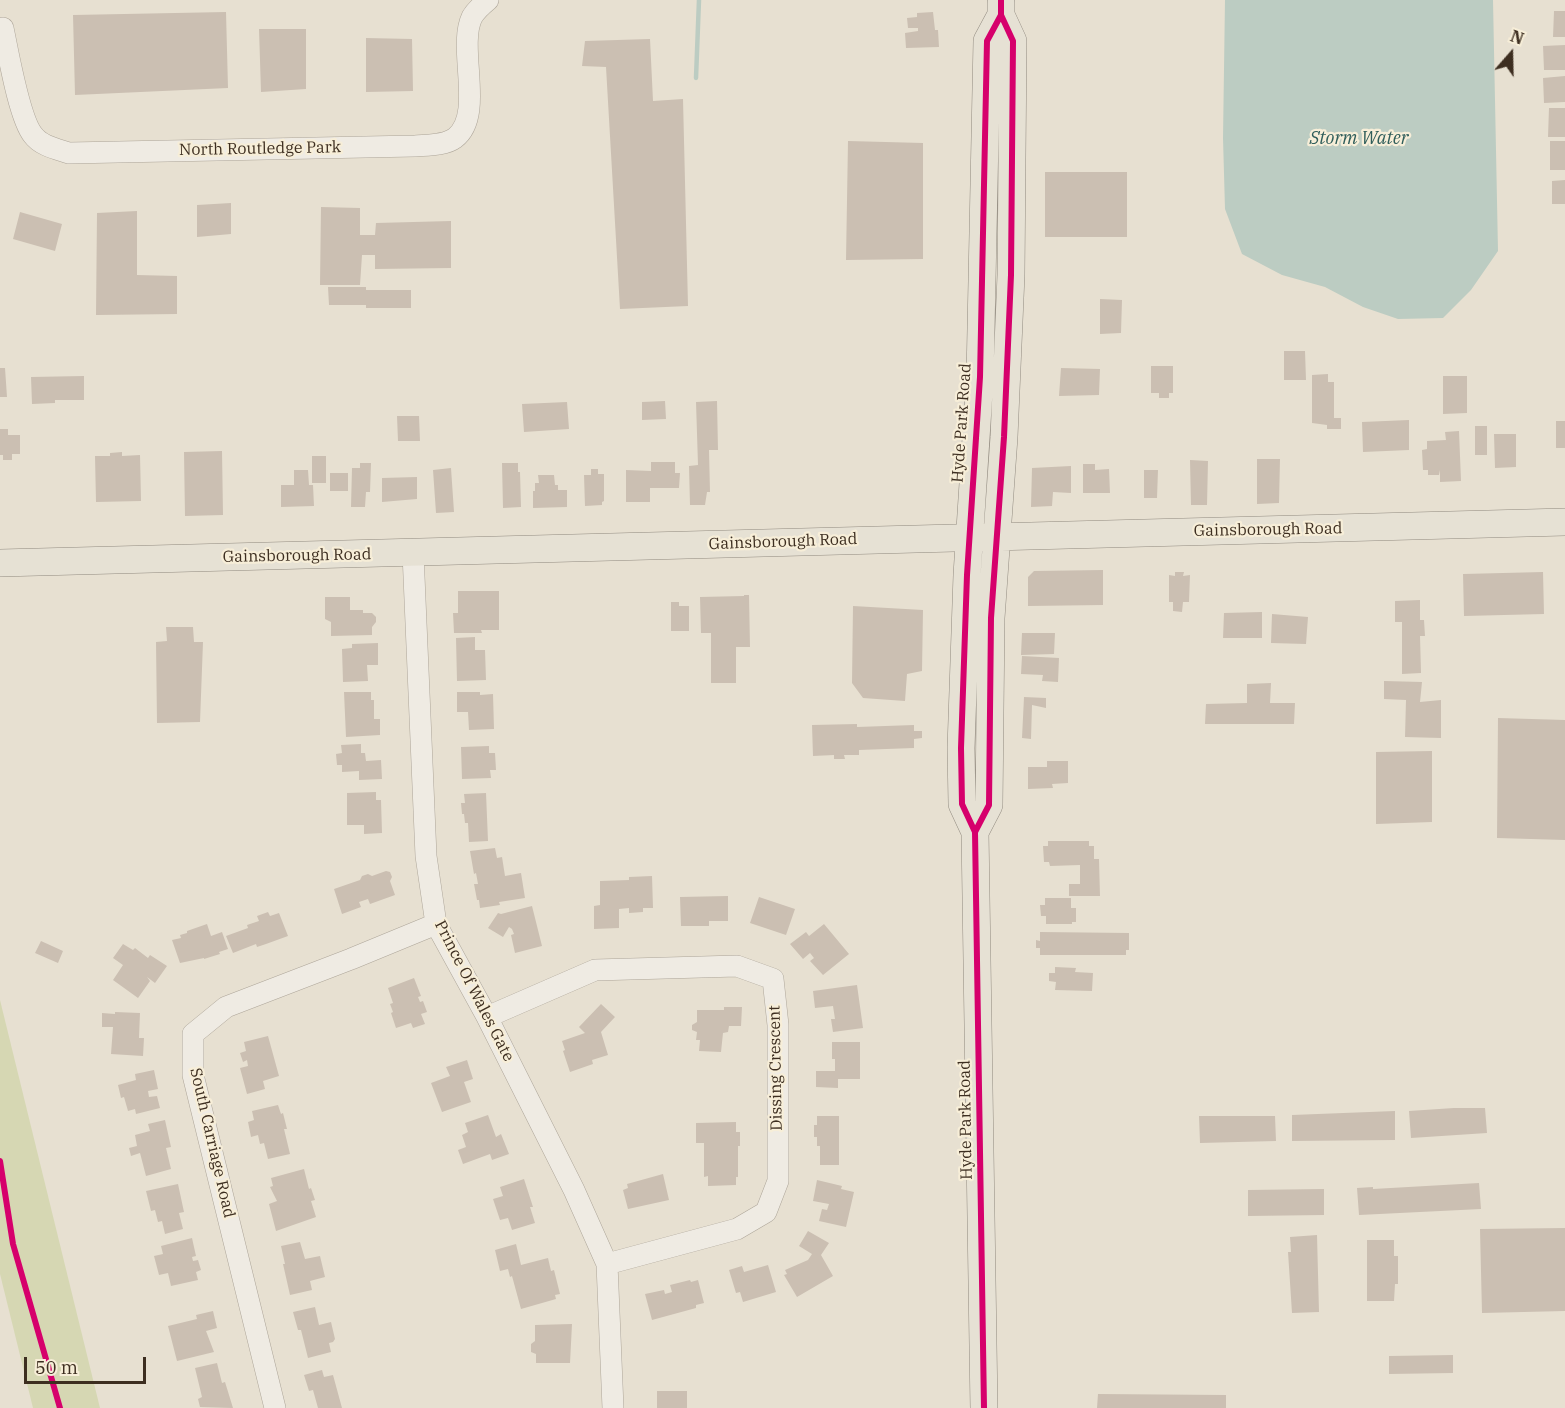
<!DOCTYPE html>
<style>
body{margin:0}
#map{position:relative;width:1565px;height:1408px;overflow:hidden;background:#e7e0d1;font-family:"IBM Plex Serif",serif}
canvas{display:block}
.north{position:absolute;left:1481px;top:24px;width:60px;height:60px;-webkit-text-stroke:4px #f7eed8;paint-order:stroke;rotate:20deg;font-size:16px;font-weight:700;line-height:24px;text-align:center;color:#3d2e20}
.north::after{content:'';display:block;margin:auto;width:21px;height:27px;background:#3d2e20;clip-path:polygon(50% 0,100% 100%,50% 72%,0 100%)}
.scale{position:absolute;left:24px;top:1357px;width:122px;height:27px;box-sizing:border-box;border:3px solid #3d2e20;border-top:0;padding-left:8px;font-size:18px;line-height:21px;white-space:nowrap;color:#3d2e20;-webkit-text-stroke:4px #f7eed8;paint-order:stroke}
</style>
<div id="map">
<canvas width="1565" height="1408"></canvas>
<div class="north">N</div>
<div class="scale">50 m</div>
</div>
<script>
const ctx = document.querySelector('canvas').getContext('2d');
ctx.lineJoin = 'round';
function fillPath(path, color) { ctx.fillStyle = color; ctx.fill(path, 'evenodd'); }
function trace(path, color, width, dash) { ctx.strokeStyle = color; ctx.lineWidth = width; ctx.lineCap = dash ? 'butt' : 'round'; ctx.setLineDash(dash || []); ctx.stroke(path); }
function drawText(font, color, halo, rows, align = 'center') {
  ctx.font = font + ' "IBM Plex Serif",serif'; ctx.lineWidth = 4.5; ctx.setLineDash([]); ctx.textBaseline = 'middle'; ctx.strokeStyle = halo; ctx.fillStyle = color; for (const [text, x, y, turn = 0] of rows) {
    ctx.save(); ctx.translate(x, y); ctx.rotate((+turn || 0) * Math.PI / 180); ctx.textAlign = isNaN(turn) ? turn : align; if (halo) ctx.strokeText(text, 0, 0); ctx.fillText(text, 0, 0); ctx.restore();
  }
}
fillPath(new Path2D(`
 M0,1000L100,1408H33L0,1274Z`), '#d6d7b3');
fillPath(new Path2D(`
 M1225,0H1493L1498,251L1471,290L1443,318L1398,319L1363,307L1325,287L1282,275L1242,254L1225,209L1223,138Z`), '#bcccc2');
trace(new Path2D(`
 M696,78L699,0`), '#bcccc2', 4.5);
fillPath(new Path2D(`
 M1554,11H1565V37H1553Z
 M226,12L228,88L75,95L73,15Z
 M933,12L935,30H938L939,47L906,48L905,33L918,31V28H908L907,18L917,17V13Z
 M259,29H306V89L261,92Z
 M366,38L412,39L413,91L366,92Z
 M650,39L653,101L683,99L688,306L620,309L606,67L582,66L585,41Z
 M1565,45V70H1544L1543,46Z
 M1565,76V102L1544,103L1543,78Z
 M1549,108H1565V137H1548Z
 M848,141L923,143V259L846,260Z
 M1550,141H1565V170H1550Z
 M1045,172H1127V237H1045Z
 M1565,180V204H1552V181Z
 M231,203V234L197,237V205Z
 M321,207L360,208V235H375L376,223L451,221V268L375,269V255H362L360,285H320Z
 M137,211V275L177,276V314L96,315L97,213Z
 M20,212L62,224L55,251L13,239Z
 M328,287H366V290H411V308H366V305H329Z
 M1100,299L1122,300L1121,333L1100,334Z
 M1284,351H1305L1306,380H1284Z
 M1151,366H1173V393H1169V398H1159V393H1151Z
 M0,368H5L7,397H0Z
 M1061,368L1100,369L1099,395L1059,396Z
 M1328,374V382H1334V418H1341V429H1327V425L1312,423V375Z
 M84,376V400H55V403L32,404L31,377Z
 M1443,376H1467V413L1443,414Z
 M665,401L666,419L642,420V402Z
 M717,401L718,450H709L710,492H707L705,505H690L689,466L698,465L696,402Z
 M567,402L569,429L524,432L522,404Z
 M397,416H419L420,441H398Z
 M1409,420V450L1363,452L1362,422Z
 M1556,421H1565V448H1556Z
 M1475,426H1487V455H1475Z
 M0,429H8V435H20V454H12V460H3V455H0Z
 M1459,431L1461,481L1440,482V470L1439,475H1428V470H1423L1422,450L1427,449V441L1446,440L1445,432Z
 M1494,434H1516V467L1495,468Z
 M222,451L223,515L185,516L184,452Z
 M122,452V456L140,455L141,501L96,502L95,456H110V453Z
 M312,456H326V483H312Z
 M1257,459H1280L1279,503L1257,504Z
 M1190,460L1208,461L1207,505H1191Z
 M651,462H675V473H680L679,488H650V502H626V470L651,471Z
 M360,463H371L370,492H366L365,507H351L352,468H360Z
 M502,463H518V472H520L521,507L503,508Z
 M1083,464H1095V470L1109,469L1110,493H1083Z
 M1071,466V493L1053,492L1052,506L1031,507L1032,468Z
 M451,468L454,512L436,513L433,470Z
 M591,469H598V474H604V501L602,502V505L585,506L584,475H591Z
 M294,470H308L309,485H313L314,506L281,507V485H294Z
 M1144,470H1158L1157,498H1144Z
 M330,473H348V491H330Z
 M538,475H554L555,485H558V490H567V507L533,508V491H535V483H539Z
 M417,477V499L382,502V478Z
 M1103,570V605L1028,606V577L1034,571Z
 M1175,572H1184L1183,576L1190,575L1189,602H1183L1182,612L1173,611V602H1169V575L1175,576Z
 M1543,572L1544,614L1464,616L1463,574Z
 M458,591H499V630H481L482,633H454L453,613H458Z
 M744,595H749L750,647H736V683H711V633H701L700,597L744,596Z
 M325,597H350V610H363V613H372L376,617V622L372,627V635L331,636V622L325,619Z
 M1420,600V620H1424L1425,636H1420L1421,673L1402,674V622H1395V601Z
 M671,602H679V606H689V631H671Z
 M853,606L923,610L922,671L907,674L905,701L863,698L852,683Z
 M1262,612V638H1223L1224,613Z
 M1272,614L1308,617L1306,644L1271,643Z
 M166,627H193L194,642H203L200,722L157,723L156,642L167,641Z
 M1022,633H1055L1054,654L1021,655Z
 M475,637V650H485L486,680L457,681L456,638Z
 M378,643V665H367L368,681L343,682L342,649L352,648V644Z
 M1022,656L1059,658L1058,682L1042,681L1043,675L1021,674Z
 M1384,681L1422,682L1420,702L1441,700V738L1405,737L1406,700L1384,699Z
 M1271,683L1270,703H1295L1294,724H1205L1206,704L1247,703V684Z
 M344,692H371V700H374V719H380V735L346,737Z
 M457,692H480V695L493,694L494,729L469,730L468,712H457Z
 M1024,697L1046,698V708L1032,705L1031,739L1022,738Z
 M1498,718L1565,720V840L1497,838Z
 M857,724V727L914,725V731H922V738L914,739V748L859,750V755H844L845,759H834V755L813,756L812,725Z
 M361,744V753H365L366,761L381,760L382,779L359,780V771L342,772V765H337L336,754L342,753L341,745Z
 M489,746V753H495L496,770H490L491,778L462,779L461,747Z
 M1432,751V822L1376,824V752Z
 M1047,761H1068V783L1052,784L1053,788L1028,789V767H1047Z
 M376,792V800H381L382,833L364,834V825H347V793Z
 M486,793L488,841L469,842L468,823H465L464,814H462L461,803H465L464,794Z
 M1048,841H1089V846H1094V859H1099L1100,896H1069V884H1080V865L1050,866L1049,862H1044L1043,846H1048Z
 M495,848L497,858L502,857L505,876L521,873L525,898L499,902L500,905L480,908L479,900H477L474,884H478L476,873L474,874L470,851Z
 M386,871L390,872L392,877L390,881L395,895L370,904L368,899L359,902L361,907L342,914L334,889L360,880L362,876L368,874L372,876Z
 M652,876L653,908H643V912L629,913V908L619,909V928L594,929V906L600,905V881L629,880V877Z
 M728,896V921H709V926H681L680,897Z
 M759,897L795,909L786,935L750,923Z
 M1045,898H1071V908H1076V922H1072V924H1046V916H1041L1040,905H1045Z
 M532,906L542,946L515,953L511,935L514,934L512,929L509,927L503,937L488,928L498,913L501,914Z
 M268,912L270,916L279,913L288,936L266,944L257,947L256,944L233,953L226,936L248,928L247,925L259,921L257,916Z
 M207,924L211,936L222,932L228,949L219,952L220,954L204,959V958L180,963L172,940L181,938L180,935L187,933V931Z
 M824,924L849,954L823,975L810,961L814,958L810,953L803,959L790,944L806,932L809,936Z
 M1040,932L1129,933V950H1126V955H1040V948H1036V940L1040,941Z
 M41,941L63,951L58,963L35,953Z
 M123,944L133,950L135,948L148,958L150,955L167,966L155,983L147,977L150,981L138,998L113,980L123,965L113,958Z
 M1055,967L1076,968L1075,972L1093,973L1092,991L1055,990L1056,982L1049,981V973H1055Z
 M414,978L421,996L418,997L420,1002L423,1001L427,1012L421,1014L425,1024L413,1028L411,1023L396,1028L391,1013L393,1012L390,1004L393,1003L388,988Z
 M857,985L863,1028L833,1032L831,1019H835L833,1006L815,1008L813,991Z
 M601,1004L615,1017L601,1032L608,1055L592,1060L593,1064L570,1072L563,1051L565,1050L562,1041L585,1033L579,1027Z
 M724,1007H742L741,1026H729L728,1032L723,1033L721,1052L699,1051L700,1040H696L697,1032L692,1030V1025L697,1022V1010H724Z
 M115,1012L140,1013L139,1038H144L143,1056L111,1054L113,1027H102V1013L115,1014Z
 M268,1036L279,1076L263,1081L265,1089L247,1094L240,1068L248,1066L247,1060L243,1062L240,1053L246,1051L244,1042Z
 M832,1042H860V1079H838V1088L816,1087V1071H835V1059H832Z
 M467,1060L473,1079L464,1082L471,1102L442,1112L431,1083L450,1076L446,1067Z
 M154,1070L158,1089L148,1091L149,1097L157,1096L160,1108L136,1114L135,1109L128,1111L124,1097L121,1098L118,1085L136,1080L135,1074Z
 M278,1105L281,1114L283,1113L287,1129H284L290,1154L268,1159L264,1143L260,1144L258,1135L251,1137L248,1122L254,1120L252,1111Z
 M1454,1108H1485L1487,1133L1411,1138L1409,1111Z
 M1395,1111V1140L1292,1141V1115Z
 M488,1115L496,1137L501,1134L509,1154L492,1160L490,1154L463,1164L458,1150L466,1147L462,1135L468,1132L465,1123Z
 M817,1116H839V1165H820V1146H817V1137H814V1125H817Z
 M1199,1116H1275L1276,1141L1200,1143Z
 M165,1120L171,1147L166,1148L171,1169L146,1176L140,1153L131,1156L129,1148L137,1146L135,1135L150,1131L148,1124Z
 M736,1122V1132H740V1146H738V1177H736V1185L708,1186V1176L704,1177V1143H696V1123Z
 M304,1169L309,1189L311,1188L315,1200L311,1201L316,1217L276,1231L269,1204L277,1201L270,1187L273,1186L271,1178Z
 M663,1174L669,1200L628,1209L623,1190L628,1188L627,1184Z
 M524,1179L533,1207H530L535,1223L512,1230L508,1218L500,1220L493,1199L503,1196L500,1187Z
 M817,1180L842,1186L841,1189L854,1192L846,1227L819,1221L822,1209L827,1210L829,1204L813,1201Z
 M1479,1183L1481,1209L1359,1215L1357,1188L1373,1187V1189Z
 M178,1184L184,1212L179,1213L183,1229L165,1234L162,1221L158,1222L155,1210L151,1211L146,1191Z
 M1324,1189V1215L1248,1216V1190Z
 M1565,1228V1311L1482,1313L1480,1229Z
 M808,1231L829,1243L821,1255L833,1276L797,1297L784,1275L787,1274L785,1270L808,1260L812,1254L799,1246Z
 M1317,1235L1319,1312L1292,1313L1288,1252H1291L1290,1237Z
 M192,1238L196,1256L192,1257L193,1261L198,1260L201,1270L196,1272L198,1280L171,1286L168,1273L159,1275L154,1256L163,1254L161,1246Z
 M1367,1240H1394V1256H1398V1284H1395L1394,1301H1367Z
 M300,1242L305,1259L320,1256L325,1277L310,1281L312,1290L290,1295L283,1264H285L281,1246Z
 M516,1244L521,1265L548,1258L551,1271L554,1270L560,1294L555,1295L556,1299L521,1309L512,1276L510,1277L508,1269L500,1271L495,1250Z
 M768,1265L776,1292L743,1302L740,1292L736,1293L729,1270L742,1266L744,1272Z
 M690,1280L691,1282L698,1280L704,1303L696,1305V1308L652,1320L645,1294L664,1290L665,1294L672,1292L670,1285Z
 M315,1307L319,1325L331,1322L335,1339L333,1342L329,1343L331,1352L308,1358L301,1330H298L293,1312Z
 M213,1311L217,1328L206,1331L214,1352L177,1361L168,1326L197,1319L196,1315Z
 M572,1324L570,1363H536V1354L531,1352V1344L535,1341V1325Z
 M1453,1355V1373L1389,1374V1356Z
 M217,1363L222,1383L225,1382L233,1408L200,1407L198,1399L202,1397L195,1368Z
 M322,1370L324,1377L333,1375L342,1408H318L313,1390L309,1391L304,1375Z
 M657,1391H687V1408H657Z
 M1098,1394L1226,1395V1408H1097Z`), '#cbbfb2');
const minor = new Path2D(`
 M3,28C8,51 19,118 33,135C41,146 57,149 69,153L415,146C427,145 444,146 455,138C485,115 457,48 472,17C476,10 482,5 488,0
 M413,553L426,856L436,924L487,1017L574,1190L607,1264L613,1408
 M487,1017L595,970L737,966L773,979L778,1025V1181L766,1212L737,1229L607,1264
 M275,1408L193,1075V1034L226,1007L351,959L436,924`);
const major = new Path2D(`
 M0,563L1565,522
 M975,832L989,805L991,618L1004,437L1011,275L1013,41L1001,15V3
 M984,1408L975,832L962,804L961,748L967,575L980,377L987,41L1001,15`);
trace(minor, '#ada599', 22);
trace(major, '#928b80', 28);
trace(minor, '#efebe3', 21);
trace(major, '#e6e1d4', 27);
trace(new Path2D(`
 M975,832L989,805L991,618L1004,437L1011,275L1013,41L1001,15V0
 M0,1161L13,1244L60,1408
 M984,1408L975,832L962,804L961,748L967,575L980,377L987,41L1001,15`), '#d6006c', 6);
drawText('16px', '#3d2e20', '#f7eed8', [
 ["North Routledge Park",260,149,-1],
 ["Hyde Park Road",962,423,-86],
 ["Gainsborough Road",1268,530,-1],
 ["Gainsborough Road",783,542,-2],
 ["Gainsborough Road",297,556,-1],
 ["Prince Of Wales Gate",474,991,63],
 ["Dissing Crescent",776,1068,-91],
 ["Hyde Park Road",966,1120,-91],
 ["South Carriage Road",212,1143,77]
]);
drawText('italic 18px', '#2f5d5a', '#f7eed8', [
 ["Storm Water",1359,139]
]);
</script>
